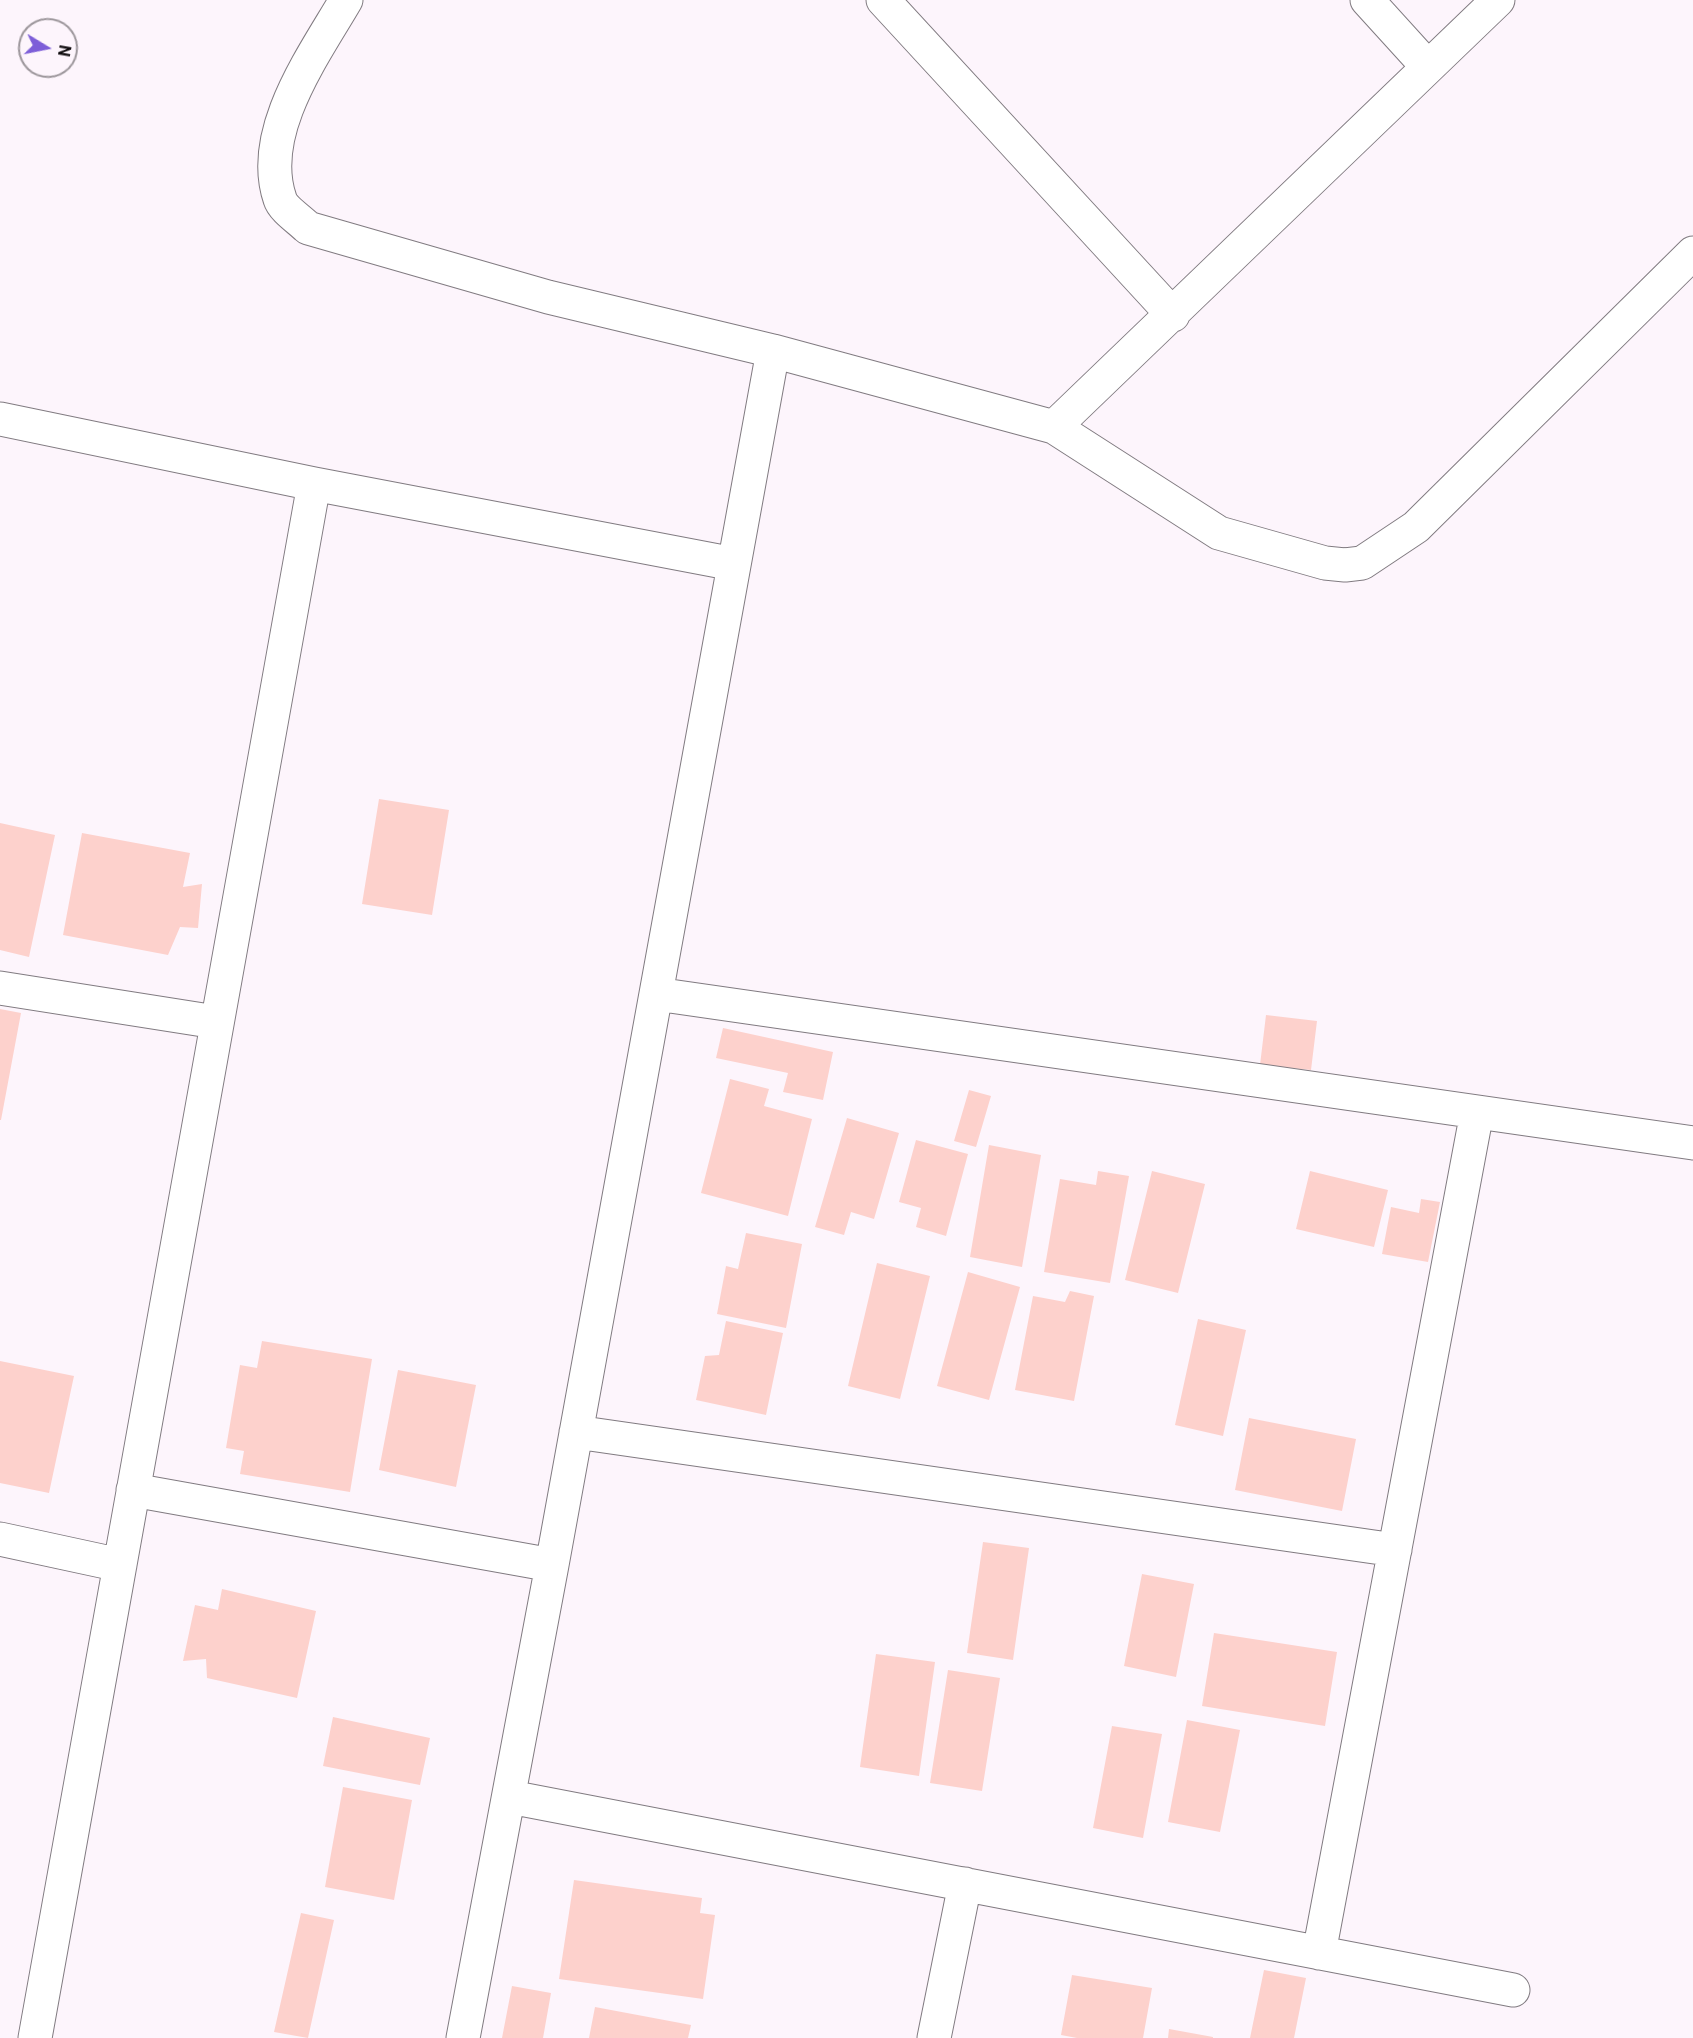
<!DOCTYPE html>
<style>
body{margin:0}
#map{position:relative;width:1693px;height:2038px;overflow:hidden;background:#fdf5fc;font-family:Roboto,sans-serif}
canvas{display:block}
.north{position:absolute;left:18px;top:18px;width:60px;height:60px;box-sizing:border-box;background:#fdf5fc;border:2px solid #9d979c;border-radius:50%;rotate:100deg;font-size:16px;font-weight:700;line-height:24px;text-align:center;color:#0e0b0d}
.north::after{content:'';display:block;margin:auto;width:21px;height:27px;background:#7d5ed8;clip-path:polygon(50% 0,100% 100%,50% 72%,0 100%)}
</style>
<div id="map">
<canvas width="1693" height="2038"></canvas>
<div class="north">N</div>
</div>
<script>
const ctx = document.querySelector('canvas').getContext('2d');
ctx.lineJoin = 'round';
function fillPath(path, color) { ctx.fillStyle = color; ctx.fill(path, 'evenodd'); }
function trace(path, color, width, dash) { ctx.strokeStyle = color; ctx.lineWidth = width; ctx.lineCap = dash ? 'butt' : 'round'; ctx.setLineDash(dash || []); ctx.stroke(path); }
fillPath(new Path2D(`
 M379,799L449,810L432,915L362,904Z
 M0,823L55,835L29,957L0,950Z
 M82,833L190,853L183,887L202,884L198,928L180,927L168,955L63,935Z
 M0,1009L21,1013L1,1120H0Z
 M1266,1015L1317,1021L1311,1070L1260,1065Z
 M723,1028L833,1052L823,1100L783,1092L788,1073L716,1058Z
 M730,1079L769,1089L764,1106L812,1119L788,1216L701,1193Z
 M969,1090L991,1096L976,1147L954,1141Z
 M847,1118L899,1133L874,1219L851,1212L844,1235L815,1227Z
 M916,1140L968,1154L946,1236L916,1227L921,1208L899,1202Z
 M989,1145L1041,1155L1022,1267L970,1257Z
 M1098,1171L1129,1176L1110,1283L1044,1272L1060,1179L1096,1185Z
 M1152,1171L1205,1184L1178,1293L1125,1280Z
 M1310,1171L1388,1190L1374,1247L1296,1229Z
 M1421,1199L1440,1202L1428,1262L1382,1254L1391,1207L1419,1213Z
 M746,1233L802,1244L786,1328L717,1314L726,1266L738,1269Z
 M877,1263L930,1276L900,1399L848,1386Z
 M968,1272L1020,1287L989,1400L937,1386Z
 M1070,1291L1094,1296L1074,1401L1015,1390L1033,1296L1065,1302Z
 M1198,1319L1246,1330L1223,1436L1175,1425Z
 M726,1321L783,1333L766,1415L696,1400L705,1356L719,1355Z
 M262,1341L372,1359L350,1492L240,1474L244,1451L226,1448L240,1365L257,1368Z
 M0,1361L74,1376L49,1493L0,1483Z
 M398,1370L476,1385L456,1487L379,1470Z
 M1249,1418L1356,1439L1342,1511L1235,1490Z
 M983,1542L1029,1548L1013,1660L967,1653Z
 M1142,1574L1194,1584L1176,1677L1124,1666Z
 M222,1589L316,1611L297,1698L207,1678L206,1659L183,1661L195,1605L218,1610Z
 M1214,1633L1337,1652L1325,1726L1202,1706Z
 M876,1654L935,1662L919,1776L860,1767Z
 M948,1670L1000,1678L982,1791L930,1783Z
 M333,1717L430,1738L420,1785L323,1766Z
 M1187,1720L1240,1730L1220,1832L1168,1822Z
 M1112,1726L1162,1734L1143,1838L1093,1828Z
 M343,1787L412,1800L394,1900L325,1887Z
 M574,1880L702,1898L700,1913L715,1915L703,1999L559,1979Z
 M301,1913L334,1920L308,2038L274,2032Z
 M1264,1970L1306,1978L1294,2038H1250Z
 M1072,1975L1152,1988L1143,2038H1077L1061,2035Z
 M512,1986L551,1993L543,2038H502Z
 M595,2007L691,2025L688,2038H589Z
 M1169,2029L1213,2037V2038H1168Z`), '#fdd1cc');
const minor = new Path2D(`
 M346,0C314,55 257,132 280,199C283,209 300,220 308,228L548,297L773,351L1054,427L1219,533L1325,563L1345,565L1362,563L1416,527L1693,253
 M883,0L1173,315
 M1367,0L1427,66
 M0,419L314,484L734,564
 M1054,427L1498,0
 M0,988L216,1022
 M656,994L1693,1143
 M576,1432L1395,1550
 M133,1490L552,1565
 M0,1539L120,1565
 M510,1797L1513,1990
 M1319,1953L1477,1112
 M35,2038L314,484
 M463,2038L552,1565L773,351
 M934,2038L965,1884`);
trace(minor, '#817b81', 35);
trace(minor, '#fff', 33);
</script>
